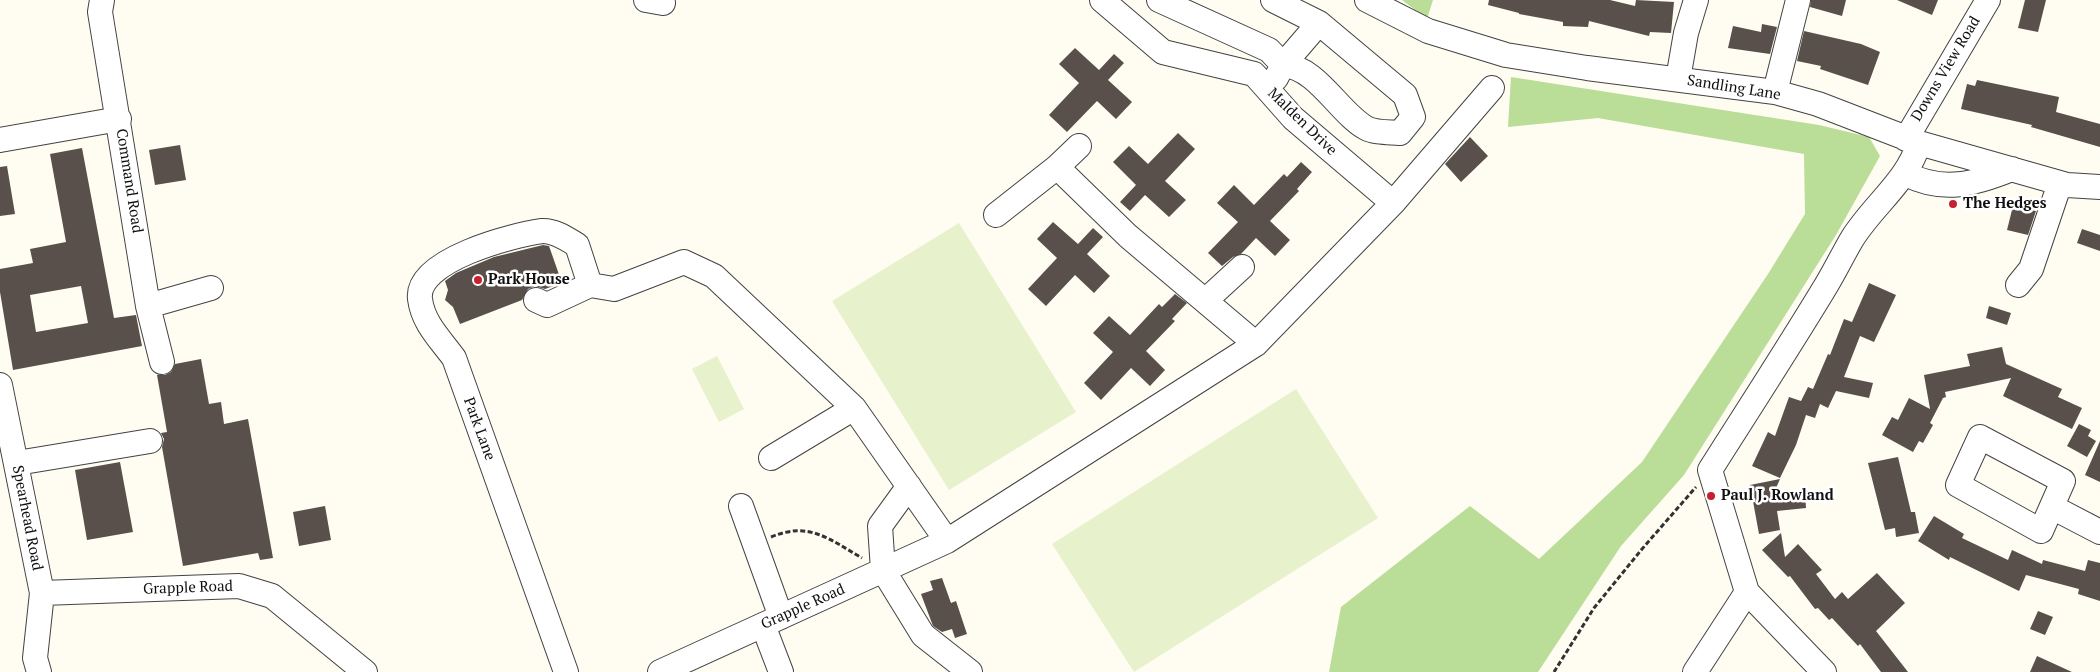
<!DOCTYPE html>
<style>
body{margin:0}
canvas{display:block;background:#fffcf2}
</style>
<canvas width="2100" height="672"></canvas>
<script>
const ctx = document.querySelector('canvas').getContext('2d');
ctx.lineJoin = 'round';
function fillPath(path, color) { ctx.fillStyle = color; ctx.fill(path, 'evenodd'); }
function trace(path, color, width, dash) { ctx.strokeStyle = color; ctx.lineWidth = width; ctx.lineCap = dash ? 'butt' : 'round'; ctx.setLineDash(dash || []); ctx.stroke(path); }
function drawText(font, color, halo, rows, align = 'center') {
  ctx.font = font + ' "PT Serif",serif'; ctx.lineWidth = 5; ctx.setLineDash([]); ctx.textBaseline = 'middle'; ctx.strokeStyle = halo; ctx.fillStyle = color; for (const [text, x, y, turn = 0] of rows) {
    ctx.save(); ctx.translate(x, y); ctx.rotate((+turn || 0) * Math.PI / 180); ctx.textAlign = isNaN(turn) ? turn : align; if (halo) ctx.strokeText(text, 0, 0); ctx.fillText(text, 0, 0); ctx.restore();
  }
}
fillPath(new Path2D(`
 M1402,0H1433L1427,19Z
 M1511,77L1819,125L1869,137L1880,156L1836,235L1684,475L1621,546L1538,672H1329L1341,607L1470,506L1539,559L1642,462L1768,274L1805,214L1804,154L1598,118L1508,127Z`), '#badd98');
fillPath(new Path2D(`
 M959,223L1076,412L949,490L832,301Z
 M717,356L744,409L719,422L692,369Z
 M1296,389L1378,518L1134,672L1052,544Z`), '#e7f2cc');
fillPath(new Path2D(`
 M1489,0H1610L1635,6L1636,0L1674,2L1671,33L1650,32L1649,36L1589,21L1588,27L1563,26V22L1519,14V13L1488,5Z
 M1811,0H1846L1842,16L1810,7Z
 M1897,0H1938L1932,15Z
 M2025,0H2046L2038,32L2018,28Z
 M1762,24L1777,27L1770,54L1728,48L1733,26L1761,32Z
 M1804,31L1861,44L1880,52L1868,85L1820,69L1821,66L1797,61Z
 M1075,48L1099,70L1114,54L1124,63L1108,80L1132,102L1116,119L1097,101L1067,132L1049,115L1079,83L1059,64Z
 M1977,80L2059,97L2056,112L2100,124V147L2031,127L2032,125L1961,109L1967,84L1975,86Z
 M1178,133L1195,149L1165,181L1186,200L1169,217L1145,195L1130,211L1120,202L1136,185L1113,162L1129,146L1148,164Z
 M1470,137L1488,156L1461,182L1445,164Z
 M180,145L186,180L155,185L149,150Z
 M82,148L114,318L136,315L142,346L13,370L0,292V269L33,263L30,249L66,242L50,154ZM81,286L88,323L36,332L30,295Z
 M1301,162L1312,172L1297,189L1299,191L1270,221L1290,240L1275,256L1256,238L1241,254L1233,257L1222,266L1208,253L1238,222L1217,203L1234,185L1254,205L1284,174L1287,177Z
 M7,166L15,214L0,216V167Z
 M2013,206L2036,211L2028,235L2007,230Z
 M1053,222L1078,244L1093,228L1103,237L1087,254L1110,276L1094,293L1075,275L1046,306L1028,289L1057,258L1037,239Z
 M2082,229L2100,235V251L2077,243Z
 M543,245L549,246L562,283L545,289L535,286L528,289L522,300L460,324L453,307L445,300L448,290L445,281L456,273L494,257Z
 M1869,283L1896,295L1874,342L1860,336L1844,377L1873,383L1869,398L1836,391L1828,408L1820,404L1815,418L1806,415L1796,445L1780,478L1752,466L1768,432L1775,436L1789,397L1801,401L1808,387L1813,389L1828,354L1830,355L1844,319L1852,322Z
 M1175,294L1187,303L1172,319L1175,321L1146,351L1165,370L1150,386L1131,368L1101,400L1084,383L1113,352L1093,333L1109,316L1130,335L1159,304L1162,307Z
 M1989,306L2011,313L2007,325L1986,318Z
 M2002,347L2006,364L2062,389L2058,397L2082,408L2072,429L2003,396L2011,378L1945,392L1946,397L1943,398L1930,423L1933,425L1923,443L1919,441L1913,452L1882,435L1892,417L1898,420L1909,398L1930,409L1924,375L1970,366L1967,354Z
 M201,359L209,404L221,402L224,424L248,419L273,558L260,560L258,553L183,566L162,447L164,439L161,433L167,432L157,375H165L171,372L175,364Z
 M2079,424L2091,430L2088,436L2096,441L2087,457L2067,446Z
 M2100,441V482L2085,475Z
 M1898,457L1911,512H1915L1919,533L1896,537L1895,528L1885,530L1868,463Z
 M120,462L133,532L87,540L75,470Z
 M1780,479L1772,497L1805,493L1806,508L1777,511L1780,530L1759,534L1750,485Z
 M325,506L331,540L299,546L293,512Z
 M1934,516L1964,534L1962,538L2008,560L2012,550L2042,564L2043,560L2085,571L2088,560L2100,563V601L2078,594L2079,589L2026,575L2019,591L1950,557L1949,560L1918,541Z
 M1781,533L1785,557L1798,544L1822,570L1816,574L1835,599L1842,592L1848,599L1877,573L1905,603L1876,631L1908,672H1881L1860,644L1858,646L1832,618L1829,620L1818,608L1815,609L1790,576L1788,577L1762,550Z
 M942,578L951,603L956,601L967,634L955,638L952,629L942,632L933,626L921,594L933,590L930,581Z
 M2038,611L2053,617L2045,635L2030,629Z
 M2037,656L2072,672H2030Z`), '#59504b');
const minor = new Path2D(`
 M102,0L100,12L148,306L162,362
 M646,0L663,3
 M1102,0L1163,52L1254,74L1293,118L1393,203
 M1159,0L1269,50L1283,65L1276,78
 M1273,0L1319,23L1405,95L1413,117L1400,133C1390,132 1375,133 1366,128C1339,113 1317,67 1283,65
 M1367,0L1428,31L1506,55L1587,68L1775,92L1818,104L1919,143L2067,185L2100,187
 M1283,65L1319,23
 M1678,79L1686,33L1696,0
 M1775,92L1798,0
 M1906,139L1988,0
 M0,140L119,119
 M1057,167L1128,236L1256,344
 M1906,174C1943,193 1975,184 2012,169
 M996,215L1057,167L1079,146
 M2018,285L2031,269L2060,183
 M536,300L547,305L590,285
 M1205,301L1242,267
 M148,306L211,288
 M0,385L42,593L35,658L39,672
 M1980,437L2063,481L2041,531L1958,485Z
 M771,458L854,408
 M17,463L150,441
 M909,486L880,526L883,570L923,635L970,672
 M741,506L781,617
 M2052,507L2100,532
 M42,593L239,586L272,596L365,672
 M763,625L781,672
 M566,672L454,358C440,339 423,323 420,299C415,260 513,235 542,231C554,230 567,239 577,245L590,285L614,289L684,262L714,276L854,408L947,541
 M660,672L947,541L1256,344L1393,203L1492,88
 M1695,672L1747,592
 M1824,672L1747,592L1710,470C1748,410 1787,350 1824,289C1834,273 1842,256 1852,239C1873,205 1907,182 1919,143`);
trace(minor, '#434343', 26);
trace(new Path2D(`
 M771,537C809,521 829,539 862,558
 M1554,672L1594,608L1642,549L1696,487`), '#323232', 3, [5, 2.5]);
trace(minor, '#fff', 24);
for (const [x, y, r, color] of [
 [1953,204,5,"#c62131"],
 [478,280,5,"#c62131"],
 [1711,496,5,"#c62131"]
]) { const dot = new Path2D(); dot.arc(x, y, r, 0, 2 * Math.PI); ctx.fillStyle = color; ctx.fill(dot); trace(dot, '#fff', 2); }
drawText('15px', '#101010', '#fff', [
 ["Downs View Road",1946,69,-59],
 ["Sandling Lane",1734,88,9],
 ["Malden Drive",1302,122,44],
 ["Command Road",129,181,81],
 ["Park Lane",479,429,70],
 ["Spearhead Road",27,518,79],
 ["Grapple Road",188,588,-2],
 ["Grapple Road",803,607,-24]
]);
drawText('bold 15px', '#101010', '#fff', [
 ["The Hedges",1963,204],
 ["Park House",488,280],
 ["Paul J. Rowland",1721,496]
], 'left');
</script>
